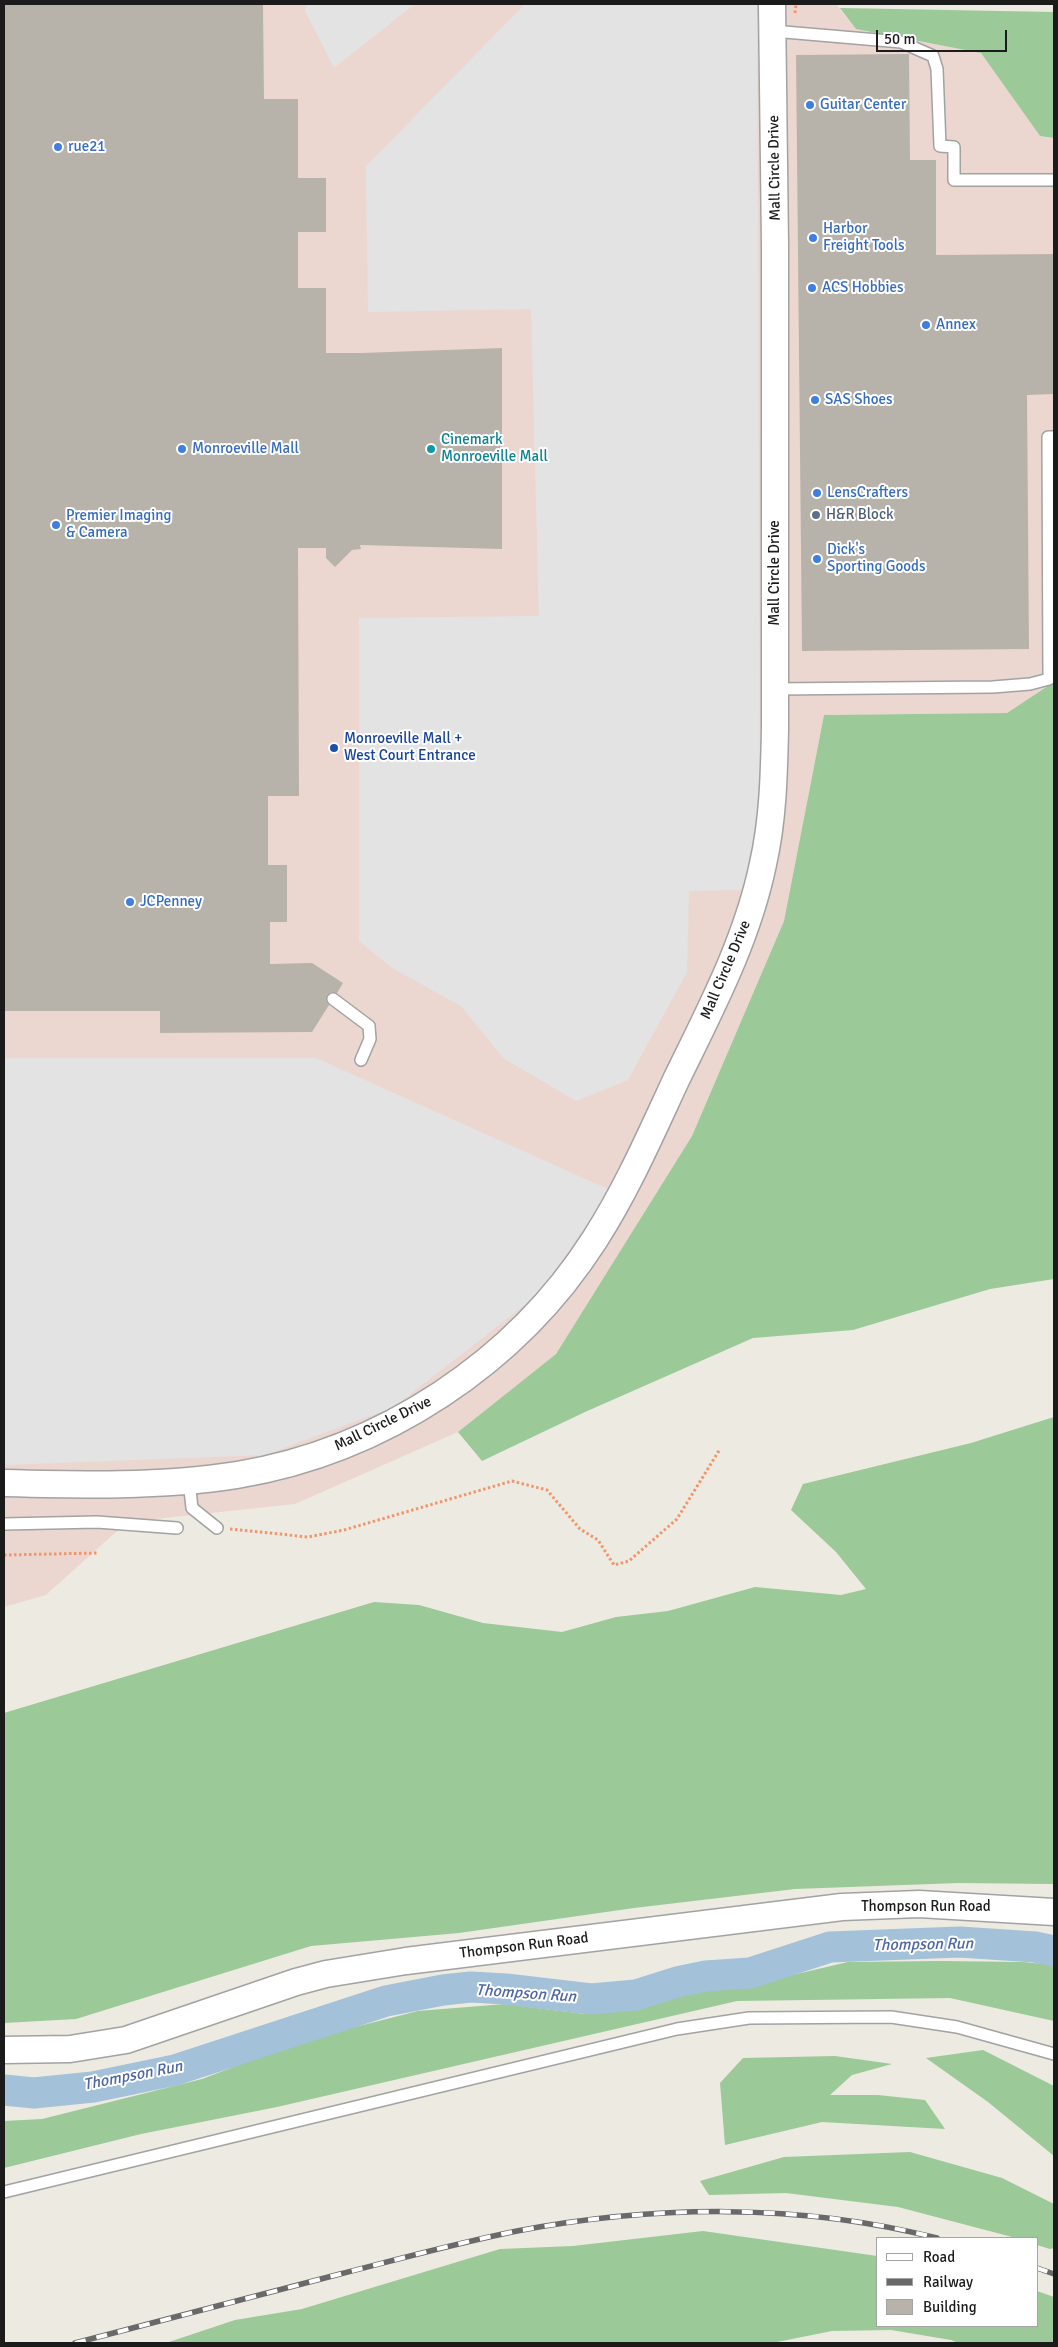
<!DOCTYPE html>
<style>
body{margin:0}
#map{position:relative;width:1058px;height:2347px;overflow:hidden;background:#eceae1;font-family:Signika,sans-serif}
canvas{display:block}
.frame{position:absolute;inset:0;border:5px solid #1b1b1b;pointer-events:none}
.legend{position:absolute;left:876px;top:2237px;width:162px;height:90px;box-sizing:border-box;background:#fff;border:1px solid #a4a4a4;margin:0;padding:6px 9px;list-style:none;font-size:15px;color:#1b1b1b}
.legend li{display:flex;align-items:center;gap:10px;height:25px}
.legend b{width:25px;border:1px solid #a4a4a4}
.scale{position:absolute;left:876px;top:30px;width:131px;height:22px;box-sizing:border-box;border:2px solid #1b1b1b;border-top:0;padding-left:6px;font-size:15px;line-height:18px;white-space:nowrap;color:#1b1b1b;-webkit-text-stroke:4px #fff;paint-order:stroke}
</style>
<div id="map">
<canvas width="1058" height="2347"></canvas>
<div class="frame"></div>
<ul class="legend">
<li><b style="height:6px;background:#fff"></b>Road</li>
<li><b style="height:6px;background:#696969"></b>Railway</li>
<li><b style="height:14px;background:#b8b3aa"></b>Building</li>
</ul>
<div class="scale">50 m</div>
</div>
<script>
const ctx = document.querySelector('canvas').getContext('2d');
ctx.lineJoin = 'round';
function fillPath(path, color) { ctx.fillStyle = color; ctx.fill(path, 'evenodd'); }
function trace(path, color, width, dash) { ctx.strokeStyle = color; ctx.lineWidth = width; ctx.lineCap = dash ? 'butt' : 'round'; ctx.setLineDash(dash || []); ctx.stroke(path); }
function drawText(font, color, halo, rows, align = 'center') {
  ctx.font = font + ' Signika,sans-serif'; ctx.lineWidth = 4; ctx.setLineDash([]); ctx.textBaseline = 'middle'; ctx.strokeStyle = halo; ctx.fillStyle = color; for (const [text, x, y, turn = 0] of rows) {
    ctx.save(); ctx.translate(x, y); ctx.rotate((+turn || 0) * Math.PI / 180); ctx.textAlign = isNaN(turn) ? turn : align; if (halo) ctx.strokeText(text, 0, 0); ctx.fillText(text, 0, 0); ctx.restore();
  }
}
fillPath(new Path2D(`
 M4,4H836L856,29L981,53L1040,136L1054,138V682L1007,713L824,715L784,921L692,1136L556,1354L458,1432L295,1504L127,1522L46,1595L4,1607Z`), '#ecd7d0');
fillPath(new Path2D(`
 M840,8L1054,12V138L1040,136L981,53L856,29Z
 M1054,682V1279L990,1289L853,1330L753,1338L585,1412L482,1461L458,1432L556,1354L692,1136L784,921L824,715L1007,713Z
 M1054,1417V1884L958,1883L795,1889L634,1908L459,1933L311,1946L76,2019L4,2023V1713L374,1602L419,1605L483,1623L562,1632L616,1617L668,1611L755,1587L841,1595L866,1589L836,1552L791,1510L803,1484L971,1443Z
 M940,1961L1023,1962L1054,1965V2021L950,1998L737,2001L277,2107L141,2134L4,2168V2121L42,2119L202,2079L304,2040L418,2011L505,2004L585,2014L706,1990L771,1980L848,1962Z
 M983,2050L1054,2086V2156L988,2102L926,2058Z
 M835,2056L892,2064L852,2075L830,2095H878L925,2100L945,2129L822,2122L725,2145L720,2083L743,2058Z
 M910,2152L1002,2178L1054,2204V2248L1050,2249L1037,2245V2238H1016L898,2207L786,2193L709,2195L700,2181L784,2157Z
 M703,2231L877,2256V2326H1037V2291L1054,2297V2343H958L951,2340L891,2330L832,2331L772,2343H166L235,2320L302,2309L500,2249L573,2246Z`), '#9bc997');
fillPath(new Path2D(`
 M307,4H415L334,68L305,11Z
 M525,4H757L760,807L743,890L689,891L687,972L628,1080L576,1101L503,1058L461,1006L392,968L359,941V618L539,616L531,309L368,312L366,166Z
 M4,1058H316L610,1190L540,1293L394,1407L265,1455L4,1465Z`), '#e3e3e3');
trace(new Path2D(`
 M4,2090L34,2093L93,2087L127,2080L175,2070L386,2001L443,1990L471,1987L506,1989L591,1999L636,1995L677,1982L706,1976L750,1973L830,1947L960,1942L1035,1947L1054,1951`), '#a3c1d8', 31);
fillPath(new Path2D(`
 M4,4H263L264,99H298V178H326V232H298V288H326V353H361L502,348V549L360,545L361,549L352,550L335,567L326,558V548H298L299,796H268V865H287V922H270V964L312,963L343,983L337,993L331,992L327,995L326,1001L329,1005L312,1032L160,1033V1011H4Z
 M909,54L910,160H936V255L1054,254V394L1027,395L1029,649L802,651L796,55Z`), '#b8b3aa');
const service = new Path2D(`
 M773,31L901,42L933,56L937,69L940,146L954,147V180H1054
 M774,689L993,687L1030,684L1049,679L1048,437H1054
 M333,999L369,1026L370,1039L361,1060
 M189,1481L192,1508L217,1528
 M4,1524L97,1522L177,1528
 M4,2192L677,2029L749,2018L891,2017L957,2027L1054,2054`);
const tertiary = new Path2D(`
 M4,1483C81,1485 160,1487 237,1475C382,1451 516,1363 595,1239C627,1189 651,1134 676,1080C710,1010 747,941 763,864C773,820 774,775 775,730V245L772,4
 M4,2050L70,2049L126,2040L296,1982L326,1974L406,1961L842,1907L919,1904L1054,1912`);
trace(service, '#a2a2a2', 14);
trace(tertiary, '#a2a2a2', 29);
trace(new Path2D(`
 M795,13L796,4
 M230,1529L308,1537L344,1530L512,1481L547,1490L580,1529L598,1540L614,1565L629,1561L677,1519L720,1449
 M4,1555L98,1553`), '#f1966c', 3, [2.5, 2.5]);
trace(service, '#fff', 11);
trace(tertiary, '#fff', 26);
const rail = new Path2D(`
 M1037,2268L1054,2274
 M75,2343C164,2320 252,2297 340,2274C399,2259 457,2243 517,2231C655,2205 800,2203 937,2238`);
trace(rail, '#696969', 5.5);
trace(rail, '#fff', 4, [11]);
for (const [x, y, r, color] of [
 [810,105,5,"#3f7fe0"],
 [58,147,5,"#3f7fe0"],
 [813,238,5,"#3f7fe0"],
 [812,288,5,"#3f7fe0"],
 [926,325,5,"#3f7fe0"],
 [815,400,5,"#3f7fe0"],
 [182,449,5,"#3f7fe0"],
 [431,449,5,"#0f9aa8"],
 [817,493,5,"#3f7fe0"],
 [816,515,5,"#5c6f8a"],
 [56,525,5,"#3f7fe0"],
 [817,559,5,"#3f7fe0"],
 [334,748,5,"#1a4fb4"],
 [130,902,5,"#3f7fe0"]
]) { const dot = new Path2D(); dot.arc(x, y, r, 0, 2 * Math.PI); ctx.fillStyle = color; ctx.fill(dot); trace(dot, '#fff', 2); }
drawText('15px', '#366cbe', '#fff', [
 ["Guitar Center",820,105],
 ["rue21",68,147],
 ["Harbor",823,229],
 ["Freight Tools",823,246],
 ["ACS Hobbies",822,288],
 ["Annex",936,325],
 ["SAS Shoes",825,400],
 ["Monroeville Mall",192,449],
 ["LensCrafters",827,493],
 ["Premier Imaging",66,516],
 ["& Camera",66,533],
 ["Dick's",827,550],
 ["Sporting Goods",827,567],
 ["JCPenney",140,902]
], 'left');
drawText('15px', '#1b1b1b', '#fff', [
 ["Mall Circle Drive",775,168,-91],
 ["Mall Circle Drive",775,573,-90],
 ["Mall Circle Drive",726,970,-67],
 ["Mall Circle Drive",383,1424,-26],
 ["Thompson Run Road",926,1907],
 ["Thompson Run Road",524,1946,-7]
]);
drawText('15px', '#0d838f', '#fff', [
 ["Cinemark",441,440],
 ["Monroeville Mall",441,457]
], 'left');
drawText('15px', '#4e5e75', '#fff', [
 ["H&R Block",826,515]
], 'left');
drawText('15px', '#164399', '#fff', [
 ["Monroeville Mall +",344,739],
 ["West Court Entrance",344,756]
], 'left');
drawText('italic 16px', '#4e67a4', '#fff', [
 ["Thompson Run",923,1945,-1],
 ["Thompson Run",526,1994,4],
 ["Thompson Run",133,2076,-11]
]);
</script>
